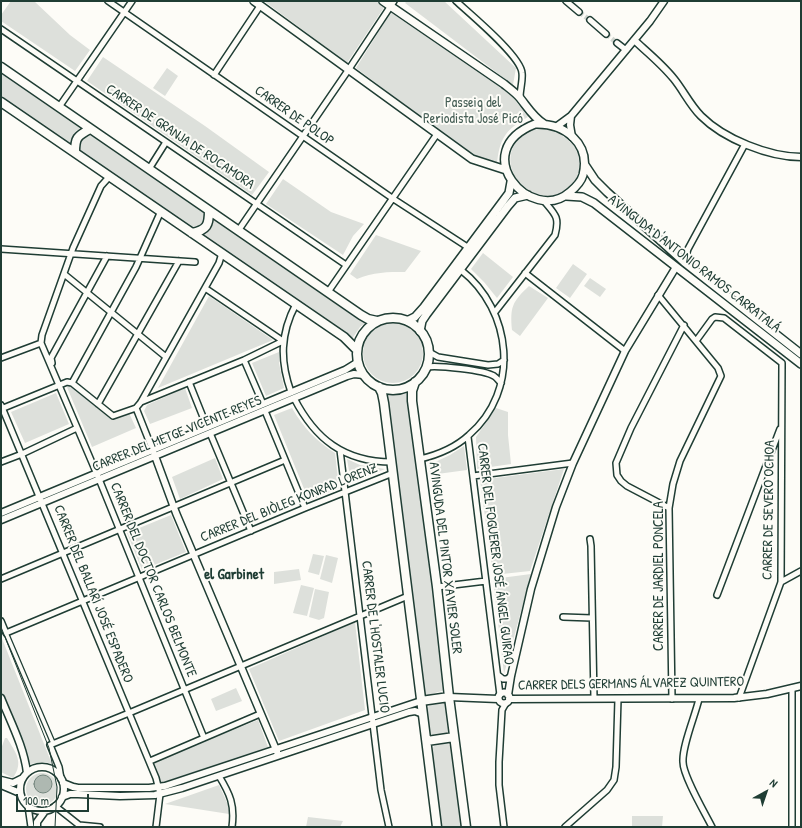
<!DOCTYPE html>
<meta charset="utf-8">
<style>
body{margin:0}
#map{position:relative;width:802px;height:828px;overflow:hidden;background:#fdfcf7;font-family:"Patrick Hand",sans-serif}
canvas{display:block}
.frame{position:absolute;inset:0;border:2px solid #1f3d34;pointer-events:none}
.north{position:absolute;left:746px;top:772px;width:40px;height:40px;-webkit-text-stroke:3px #fdfcf7;paint-order:stroke;rotate:40deg;font-size:11px;font-weight:700;line-height:16px;text-align:center;color:#1f3d34}
.north::after{content:'';display:block;margin:auto;width:14px;height:18px;background:#1f3d34;clip-path:polygon(50% 0,100% 100%,50% 72%,0 100%)}
.scale{position:absolute;left:16px;top:794px;width:73px;height:18px;box-sizing:border-box;border:2px solid #1f3d34;border-top:0;padding-left:5px;font-size:12px;line-height:14px;white-space:nowrap;color:#1f3d34;-webkit-text-stroke:3px #fdfcf7;paint-order:stroke}
</style>
<div id="map">
<canvas width="802" height="828"></canvas>
<div class="frame"></div>
<div class="north">N</div>
<div class="scale">100 m</div>
</div>
<script>
const ctx = document.querySelector('canvas').getContext('2d');
ctx.lineJoin = 'round';
function fillPath(path, color) { ctx.fillStyle = color; ctx.fill(path, 'evenodd'); }
function trace(path, color, width, dash) { ctx.strokeStyle = color; ctx.lineWidth = width; ctx.lineCap = dash ? 'butt' : 'round'; ctx.setLineDash(dash || []); ctx.stroke(path); }
function drawText(font, color, halo, rows, align = 'center') {
  ctx.font = font + ' "Patrick Hand",sans-serif'; ctx.lineWidth = 4; ctx.setLineDash([]); ctx.textBaseline = 'middle'; ctx.strokeStyle = halo; ctx.fillStyle = color; for (const [text, x, y, turn = 0] of rows) {
    ctx.save(); ctx.translate(x, y); ctx.rotate((+turn || 0) * Math.PI / 180); ctx.textAlign = isNaN(turn) ? turn : align; if (halo) ctx.strokeText(text, 0, 0); ctx.fillText(text, 0, 0); ctx.restore();
  }
}
fillPath(new Path2D(`
 M11,1H34L70,35L90,50L75,71L1,21V15Z
 M264,1H378L385,6L347,63Z
 M407,1H444L516,68L513,85L405,3Z
 M391,12L404,18L508,91L528,117C506,129 499,139 497,165L471,155L356,68Z
 M103,57L205,126L269,172L252,195L87,81Z
 M167,68L178,76L165,96L153,88Z
 M1,72L81,128L76,131L69,144L1,97Z
 M545,128C562,133 581,145 579,165C579,173 576,181 570,187C542,213 494,175 516,142C523,132 533,129 545,128Z
 M88,135L94,136L203,211C207,222 203,230 191,228L81,153C75,144 80,139 88,135Z
 M283,179L331,212L364,224L353,236L343,255L266,204Z
 M213,218L365,323L360,327L352,339L201,235L210,227Z
 M376,235L421,251L405,272C388,272 373,272 357,279L350,274Z
 M483,253L513,277L497,298L484,282L471,269Z
 M573,264L587,274L570,298L556,288Z
 M590,278L606,289L600,297L584,286Z
 M529,286L548,298L520,336L512,330C510,307 512,302 529,286Z
 M209,296L273,340L158,388Z
 M363 353a30 30 0 1 1 60 0a30 30 0 1 1-60 0Z
 M279,352V363L284,388L266,396L252,363Z
 M64,380L114,419L129,413L136,428L92,447Z
 M185,388L192,408L150,424L144,411L147,405Z
 M407,391L445,690L425,696L387,396Z
 M56,393L69,424L25,443L11,412Z
 M292,408C303,427 316,441 335,453L339,488L309,501L274,415Z
 M496,408L508,412V435L511,464L477,469L476,437Z
 M464,446L467,470L430,475L429,465L450,455Z
 M215,458L223,479L180,499L172,477Z
 M347,459L360,465L385,469L351,483Z
 M564,469L530,571L493,575L480,480Z
 M171,515L186,552L142,570L127,533Z
 M313,554L324,556L319,575L308,572Z
 M326,555L338,558L332,583L320,579Z
 M299,569L301,580L274,584V572Z
 M531,574L504,674L493,579Z
 M301,585L314,588L307,616L293,613Z
 M315,589L329,592L324,618L319,620L309,617Z
 M355,622L365,710L279,741L249,669Z
 M1,636L52,764L45,762L30,764L1,692Z
 M236,688L242,701L216,711L211,699Z
 M442,701L447,704L450,730L447,733L433,735L429,733L427,708L431,704Z
 M258,720L268,747L161,783L153,762Z
 M5,738H7C16,753 24,762 13,778L1,772V749Z
 M447,743L452,747L463,827H441L431,751L434,746Z
 M26 789a16 16 0 1 1 32 0a16 16 0 1 1-32 0Z
 M219,785L230,809L229,814L165,804Z
 M632,816H663L662,827H632Z
 M308,817L343,821L340,827H306Z`), '#dde0db');
const water = new Path2D(`
 M34 784a9 9 0 1 1 18 0a9 9 0 1 1-18 0Z`);
fillPath(water, '#aeb8b1');
trace(water, '#75877f', 1);
trace(new Path2D(`
 M579,12L590,20
 M606,34L617,43`), '#d1d6d0', 5, [5, 2.5]);
const pedestrian = new Path2D(`
 M6,633L53,743`);
const minor = new Path2D(`
 M108,1L392,198L469,248
 M456,1C470,14 521,56 522,73C523,80 520,90 520,97
 M566,1L579,12
 M590,20L606,34
 M1,29L346,265
 M617,43L626,50
 M214,75L260,6
 M59,107L132,1
 M149,169L166,142
 M110,176L101,186L73,248L42,335L41,343L99,479L204,738
 M238,231L349,69L394,1
 M1,249L195,262
 M684,262L688,249L745,144
 M525,273L625,351
 M64,274L166,357
 M328,292L437,134
 M658,295L718,368L721,376L680,461L673,484L669,508L672,699
 M495,312L555,235C560,217 555,214 544,201
 M696,341L712,319L715,317L724,318L782,363L781,582L739,698
 M429,352L438,357L488,365L498,364L504,360
 M1,358L41,343
 M244,360L263,404
 M52,363L51,358L107,256
 M426,367C438,365 484,370 494,376C497,378 499,381 501,383
 M189,382L207,427
 M72,383L136,267L161,211
 M291,392C280,361 280,334 296,304
 M294,398C315,439 344,462 392,462
 M141,402L244,360L283,341L205,288
 M98,404L179,261
 M1,405L156,778L160,794L156,827
 M136,408L141,402L219,263L222,253
 M136,408L155,456
 M1,409L67,382L72,383L113,416L136,408
 M265,411L305,508
 M210,433L251,531
 M468,437L500,695
 M340,450L381,790L389,827
 M420,459C437,455 456,447 469,435C521,390 512,310 461,270
 M1,462L22,454L77,428
 M473,476L573,463
 M669,508L627,486L621,481L617,475L616,463L631,428L684,325
 M590,539L591,546L594,698
 M1,579L285,460
 M781,582L801,571
 M437,587L486,581
 M717,595L780,429
 M563,617L592,618
 M1,621L6,633L305,508L393,473
 M498,675L503,679H507L511,676
 M792,688V827
 M699,699C695,716 682,746 683,762C683,776 705,813 712,827
 M150,761L260,714
 M219,776C230,794 235,805 232,827
 M61,779L59,767L50,745L129,713L408,596
 M28,806L31,827
 M55,806L79,825L100,827
 M504,827L499,785V762L502,710L506,703
 M565,827L607,790L614,780L616,767L618,699`);
const tertiary = new Path2D(`
 M634,40C647,52 662,64 674,79C683,90 690,105 701,116C724,139 769,157 801,157
 M571,116L570,125L572,137
 M556,127L571,116L650,21L664,1
 M155,456L176,513L277,752
 M1,513L345,370L358,362
 M1,520L347,376L354,374L364,375
 M498.5 698a5.5 5.5 0 1 1 11 0a5.5 5.5 0 1 1-11 0Z
 M508,695L511,676L531,589L556,507L573,463L625,351L676,267
 M449,697L498,699
 M1,698C11,723 24,747 27,773
 M509,699L734,698L767,694L801,686
 M20 789a22 22 0 1 1 44 0a22 22 0 1 1-44 0Z
 M1,780L13,783L23,778
 M63,783L73,787L78,788H149L165,786L421,701
 M1,785L20,793
 M62,797L70,794H78L120,796L155,795L182,788L409,712L415,711L423,714
 M37,827V822L45,811`);
const secondary = new Path2D(`
 M254,1L472,159L506,170
 M383,1L504,84C509,88 516,93 520,98C528,108 533,117 544,124
 M535,124C564,123 591,143 583,175C581,182 576,187 570,192C531,226 466,151 535,124Z
 M585,165L595,180L607,192L684,262L801,354
 M566,196L582,197L594,203L801,364
 M407,321L415,317L424,307L509,193L511,182
 M420,331L422,321L426,315L508,206L515,198L528,195`);
const primary = new Path2D(`
 M1,67L361,315L368,319L377,321
 M1,102L344,337L357,350
 M75,152C75,138 77,136 90,129
 M192,233C207,230 209,225 209,211
 M357 354a36 36 0 1 1 72 0a36 36 0 1 1-72 0Z
 M415,382L412,391V401L437,587L449,697L466,827
 M379,387L382,393L384,403L437,827
 M421,701L449,697
 M427,741L454,737`);
trace(pedestrian, '#1f3d34', 6);
trace(minor, '#1f3d34', 8);
trace(tertiary, '#1f3d34', 9);
trace(secondary, '#1f3d34', 10);
trace(primary, '#1f3d34', 11);
trace(pedestrian, '#fdfcf7', 3.5);
trace(minor, '#fdfcf7', 5);
trace(tertiary, '#fdfcf7', 6);
trace(secondary, '#fdfcf7', 7);
trace(primary, '#fdfcf7', 8);
trace(new Path2D(`
 M1,627L49,748L57,787L55,827`), '#1f3d34', 1);
drawText('14px', '#455e55', '#fdfcf7', [
 ["Passeig del",473,103],
 ["Periodista José Picó",473,119]
]);
drawText('14px', '#1f3d34', '#fdfcf7', [
 ["CARRER DE POLOP",294,116,35],
 ["CARRER DE GRANJA DE ROCAMORA",180,137,34],
 ["AVINGUDA D'ANTONIO RAMOS CARRATALÁ",694,264,38],
 ["CARRER DEL METGE VICENTE REYES",177,434,-22],
 ["CARRER DEL BIÒLEG KONRAD LORENZ",289,503,-22],
 ["CARRER DE SEVERO OCHOA",769,510,-89],
 ["CARRER DEL FOGUERER JOSÉ ÁNGEL GUIRAO",495,554,83],
 ["AVINGUDA DEL PINTOR XAVIER SOLER",445,558,83],
 ["CARRER DE JARDIEL PONCELA",659,576,-90],
 ["CARRER DEL DOCTOR CARLOS BELMONTE",153,580,68],
 ["CARRER DEL BALLARÍ JOSÉ ESPADERO",93,594,68],
 ["CARRER DE L'HOSTALER LUCIO",375,637,83],
 ["CARRER DELS GERMANS ÁLVAREZ QUINTERO",631,684,-1]
]);
drawText('bold 15px', '#1f3d34', '#fdfcf7', [
 ["el Garbinet",234,575]
]);
</script>
